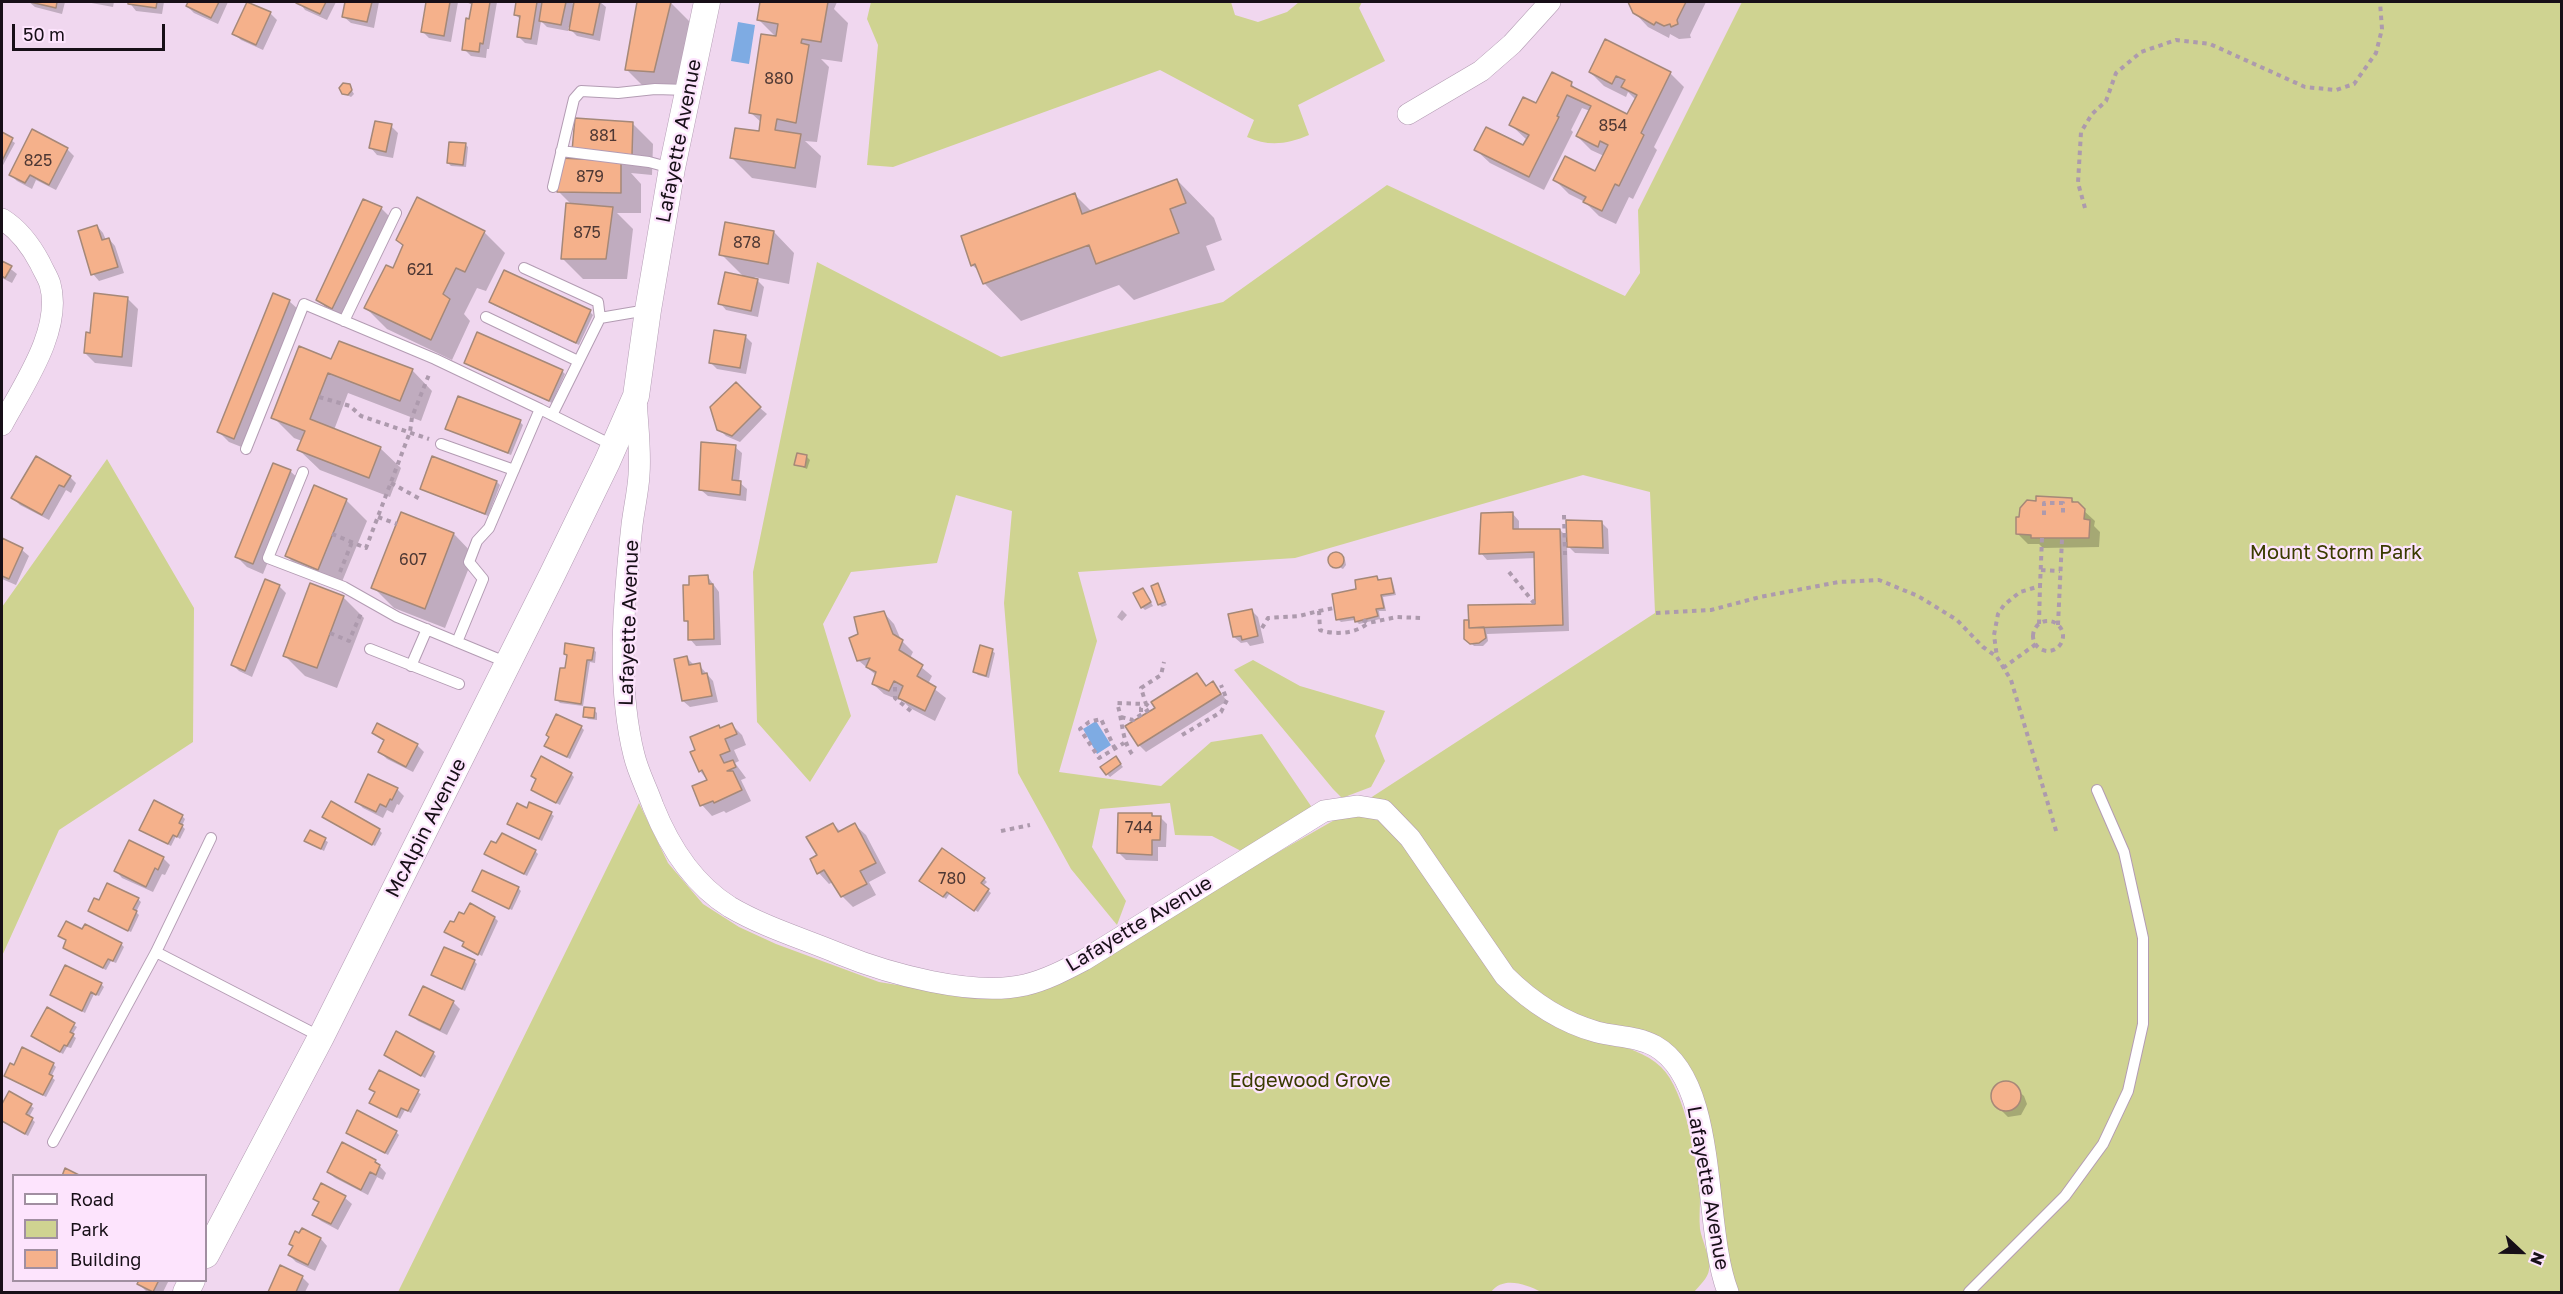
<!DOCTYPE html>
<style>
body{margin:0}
#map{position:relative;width:2563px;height:1294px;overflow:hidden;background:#f0d7ef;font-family:"Golos Text",sans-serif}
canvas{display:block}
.frame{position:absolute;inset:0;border:3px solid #170f17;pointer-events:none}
.legend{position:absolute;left:12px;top:1174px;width:195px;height:108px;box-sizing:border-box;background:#fde4fd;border:2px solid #a18fa1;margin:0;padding:8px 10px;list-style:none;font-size:18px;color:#170f17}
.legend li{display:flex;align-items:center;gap:12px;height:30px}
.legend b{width:30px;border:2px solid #a18fa1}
.north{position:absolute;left:2491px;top:1222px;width:60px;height:60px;-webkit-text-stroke:4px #fde4fd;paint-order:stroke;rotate:112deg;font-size:16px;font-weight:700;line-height:24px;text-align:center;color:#170f17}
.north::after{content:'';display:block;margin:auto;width:21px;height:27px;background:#170f17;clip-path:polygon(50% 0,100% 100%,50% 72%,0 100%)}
.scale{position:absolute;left:12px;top:24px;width:153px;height:27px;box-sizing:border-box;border:3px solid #170f17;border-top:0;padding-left:8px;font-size:18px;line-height:21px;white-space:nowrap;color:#170f17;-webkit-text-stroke:4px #fde4fd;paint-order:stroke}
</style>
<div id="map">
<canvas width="2563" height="1294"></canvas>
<div class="frame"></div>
<ul class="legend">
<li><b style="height:8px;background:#fff"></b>Road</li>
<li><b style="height:16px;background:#cfd391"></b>Park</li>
<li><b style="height:16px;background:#f5b18b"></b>Building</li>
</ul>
<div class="north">N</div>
<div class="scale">50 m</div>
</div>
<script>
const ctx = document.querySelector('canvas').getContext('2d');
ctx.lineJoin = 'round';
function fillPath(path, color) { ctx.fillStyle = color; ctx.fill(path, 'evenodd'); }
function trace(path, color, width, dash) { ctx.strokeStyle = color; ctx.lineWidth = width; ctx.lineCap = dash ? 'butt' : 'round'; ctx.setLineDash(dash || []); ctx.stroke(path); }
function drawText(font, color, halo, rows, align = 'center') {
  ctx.font = font + ' "Golos Text",sans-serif'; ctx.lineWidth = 4.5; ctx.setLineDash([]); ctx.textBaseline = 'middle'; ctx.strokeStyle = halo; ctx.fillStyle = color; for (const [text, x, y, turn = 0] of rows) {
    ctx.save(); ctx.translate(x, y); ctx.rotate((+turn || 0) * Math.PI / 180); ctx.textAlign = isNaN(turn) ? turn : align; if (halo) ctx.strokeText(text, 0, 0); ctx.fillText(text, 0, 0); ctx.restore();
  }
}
fillPath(new Path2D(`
 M871,2H1231L1235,15L1258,22L1287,12L1299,2H1362L1359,8L1385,61L1298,105L1309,135C1288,144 1269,147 1247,137L1254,120L1160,70L893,167L867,165L878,45L867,19Z
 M1742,2H2561V1292H1728L1708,1175L1669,1057L1545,1010L1410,838L1358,806L1655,613L1650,492L1583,475L1295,558L1078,572L1097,641L1059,772L1161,786L1211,742L1262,734L1315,812L1245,853L1212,836L1175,835L1170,803L1100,809L1092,847L1126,901L1117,925L1071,869L1018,773L1004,603L1012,511L956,495L937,563L851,572L823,624L851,716L810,782L757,722L753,572L817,262L1001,357L1223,302L1387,185L1625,296L1640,273L1638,210Z
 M107,459L194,608L193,742L59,830L2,956V607Z
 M1253,660L1300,686L1385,711L1375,736L1385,761L1371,787L1342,798L1333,789L1234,670Z
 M639,803L668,863L703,904L739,927L776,944L879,982L966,996L996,997L1247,870L1338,818C1354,813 1373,816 1387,825L1543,1019C1580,1042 1631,1039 1661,1067C1686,1091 1697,1163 1700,1197C1700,1208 1699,1219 1700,1229C1702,1241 1711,1258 1709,1270C1708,1278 1699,1286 1694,1292H1541C1526,1284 1503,1276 1491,1292H398Z`), '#cfd391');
fillPath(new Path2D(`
 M738,22L755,25L749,64L731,61Z
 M1096,721L1111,745L1097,754L1083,729Z`), '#7eabe3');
fillPath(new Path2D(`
 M29,2H65L62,14L35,7Z
 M86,2H114L113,7Z
 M129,2H164L162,14L136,11Z
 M190,2H228L218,24L194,13L187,6Z
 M299,2H336L327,20L305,10Z
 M347,2H379L374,28L351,23L344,17Z
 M428,2H458L451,42L429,38L422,31Z
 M468,2H497L489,49H487L486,58L471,56L464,49L473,6Z
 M518,2H571L575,5L576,2H600L606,7L600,41L577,36L568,27V31L547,27L541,21L537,45L525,43L518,36L521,20L516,15Z
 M639,2H670L691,23L675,92L647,90L626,69Z
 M762,2H837L834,9L848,23L842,62L821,59L829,67L817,142L805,141L821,156L816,188L752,178L731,157L760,133L762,123L750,112L777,38L759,20Z
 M1627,2H1710H1706L1690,35L1691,38L1679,39L1670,34L1669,38L1648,27L1634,12Z
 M270,13L277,20L263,50L241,40L234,33Z
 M1606,41L1670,73L1684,87L1654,147L1657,150L1633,199L1629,197L1616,224L1599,216L1585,202L1569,194L1555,180L1596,173L1604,156L1591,150L1577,136L1590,111L1582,108L1571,130L1573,132L1544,190L1490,163L1476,150L1524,147L1527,140L1511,125L1537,105L1571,84L1581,93L1628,116L1636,100L1628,92L1626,97L1604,86L1590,72Z
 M349,86L354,94L351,97L343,93Z
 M632,123L653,144L652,175L631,173L641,184V213H617L633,229L627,279H583L562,258L573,206L559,192L585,161L574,150Z
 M391,126L398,133L393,158L377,155L371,148Z
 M2,134L15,143L2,167Z
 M465,144L468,147L466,167L451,166L448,163Z
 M67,149L74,156L56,190L36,180L32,189L17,181L10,174Z
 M1177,180L1214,218L1222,240L1206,246L1215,270L1134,300L1119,285L1021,321L984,283L980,272L972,265L1075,195L1092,212Z
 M363,201L381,208L392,219L343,318L328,310L318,299Z
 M97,226L103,233L106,240L109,239L115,246L124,273L99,281L93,274Z
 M484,232L505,253L486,291L477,288L464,314L470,321L452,360L387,329L366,308L393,270L404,247L397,240Z
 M774,232L794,253L789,284L754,277L764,287L758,317L726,310L720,303L744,277L721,254Z
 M2,262L17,274L12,283L2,278Z
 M505,272L590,312L593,315L579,345L494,305L491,302Z
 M127,298L138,309L132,367L95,363L85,353L92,335Z
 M289,301L300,311L244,448L229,442L219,432Z
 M745,336L752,343L746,374L717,369L710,362Z
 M332,361L412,370L432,391L421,421L348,393L334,430L380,448L401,468L390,497L320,470L299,450L302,441L294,438L273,417Z
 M466,363L562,371L565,374L552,403Z
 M760,408L767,414L740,442L726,436L719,429Z
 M520,422L523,425L511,455L447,429Z
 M735,447L742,453L739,482L747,489L746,501L708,496L701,490Z
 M807,457L810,460L807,469L796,464Z
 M290,471L301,481L263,574L247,567L237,557Z
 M70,477L76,483L71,493L66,490L49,520L20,505L13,498Z
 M497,482L500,485L488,516L422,489Z
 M2071,499L2095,521L2094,526L2100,532L2099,547L2043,548L2039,544H2028L2017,533Z
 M346,500L367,521L339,589L307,577L287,556Z
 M402,514L454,534L474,555L445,628L394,608L373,587Z
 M1513,514L1519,521V530H1560L1568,538L1601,522L1608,529L1609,554L1575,553L1567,545L1569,631L1487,634L1488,641L1483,646H1474L1466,638L1465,621L1537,605L1536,558L1487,560L1481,553Z
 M2,540L22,550L29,556L16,585L2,579Z
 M1337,554L1345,560L1346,565L1343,569L1331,563L1329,558Z
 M708,577L719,592L721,645L696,646L690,639L689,624L685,620L691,586Z
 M1377,578L1380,582L1390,580L1393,583L1396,595L1383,597L1386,611H1379L1380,619L1359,624L1355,620L1341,622L1338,619L1358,591Z
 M1158,585L1167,605L1162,607L1159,604Z
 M279,586L286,593L252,677L239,671L233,665Z
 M1145,592L1153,606L1145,610L1142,607Z
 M343,597L364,618L337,688L305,676L285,656Z
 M1122,610L1127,615L1122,621L1117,617Z
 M1251,610L1258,617L1264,643L1250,646L1247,642L1241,643L1234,637Z
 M884,613L894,624L901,640L913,652L910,658L932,676L928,684L946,698L935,721L910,708L900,698L899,700L884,694L873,684L876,675L859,661L851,639L860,635Z
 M593,649L596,652L595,663L590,662L583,706L560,703L557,700L568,657L565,653Z
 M992,651L995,653L989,678L978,675L975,672Z
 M687,658L693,664L699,665L713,681L718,702L690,707L683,701Z
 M1197,675L1207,687L1213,683L1227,701L1146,752L1139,745L1157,708Z
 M594,710L597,713V720L588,719L585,716Z
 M732,725L742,735L746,745L734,750L739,761L735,763L746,778L741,780L751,801L726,813L724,811L712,816L702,805L694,787L708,781L700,771L697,751L719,726L722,730Z
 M581,727L584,730L570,759L546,746Z
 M373,732L417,745L424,752L413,772L387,759L380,752L385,742Z
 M1118,761L1123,767L1110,777L1107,774Z
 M571,774L574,777L560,805L535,792L537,780L532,776Z
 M397,789L404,796L399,805L397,804L393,813L387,810L383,818L363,808L356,801Z
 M528,810L551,814L554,816L542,841L509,824Z
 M1152,814L1155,817H1160L1167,824L1166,847H1158V861L1126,860L1119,853Z
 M182,816L185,819L182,826L185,829L180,839L176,836L171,846L141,830Z
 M327,819L379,830L382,833L375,846Z
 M833,824L841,832L855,825L866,835L886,873L869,882L876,895L853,907L842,896L833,882L829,884L819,873L812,860L819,856Z
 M310,832L328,842L324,851L306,841Z
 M129,842L163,858L170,865L165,875L162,874L153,892L122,878L116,871Z
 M535,851L538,854L527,876L486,854Z
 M984,879L987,882L983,886L991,893L978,912L950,893L946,899L924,883Z
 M518,888L521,891L512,910L474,891Z
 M138,899L141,902L136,912L139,915L131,932L90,911L100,902Z
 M495,918L498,921L482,956L467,948L465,943L449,934Z
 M60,936L121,944L124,947L116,963L111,961L106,970L67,950L68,941Z
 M474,961L477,964L465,991L433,975Z
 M101,984L104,987L99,996L94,994L85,1013L52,995Z
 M453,1002L460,1009L447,1035L418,1021L411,1015Z
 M48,1009L77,1027L72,1035L76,1038L71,1048L67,1047L63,1054L33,1036Z
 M433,1053L436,1056L425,1078L385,1055Z
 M53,1064L56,1067L51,1077L55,1080L46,1097L9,1078Z
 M380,1072L421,1094L411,1113L405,1110L400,1119L374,1105Z
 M2009,1083L2024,1096L2027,1104L2021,1115L2008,1117L1994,1103L1993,1094L1997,1086Z
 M9,1093L34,1108L29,1117L35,1122L28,1136L2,1121V1107Z
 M347,1132H396L399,1135L388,1155Z
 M375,1161L386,1173L383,1180L377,1177L368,1195L335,1178L328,1172Z
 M321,1185L345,1198L352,1204L338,1230L321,1221L314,1215L320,1204L315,1199Z
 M303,1230L321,1239L327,1246L315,1271L296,1262L289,1255L294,1247L291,1244Z
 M281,1267L302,1277L309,1284L305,1292H269Z
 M141,1280H169L163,1292L146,1291L139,1284Z`), '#0003');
const building = new Path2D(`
 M30,2H57L56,8Z
 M128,2H157L156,8L128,4Z
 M188,2H219L211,18L186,6Z
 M247,2L271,12L256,45L232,34Z
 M297,2H326L320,14L296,3Z
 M345,2H372L367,22L342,17Z
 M426,2H450L444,36L421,32Z
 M467,2H490L483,44L480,43L479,52L462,50L466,18L469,19L472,3Z
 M516,2H537L531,39L517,37L520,16L514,15Z
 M542,2H566L561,25L539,21Z
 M574,2H600L593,35L569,30Z
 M637,2H671L654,72L625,70Z
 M760,2H828L821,42L802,39L801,43L809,45L796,123L777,119L775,130L801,134L795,168L730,158L735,128L759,131L761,115L749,113L761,34L776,36L778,24L757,20Z
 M1628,2H1686L1677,20L1678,24L1671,27L1670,24L1664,26L1656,22L1654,25L1633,13Z
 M1605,39L1671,72L1641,133L1644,135L1619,186L1615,184L1602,211L1583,202L1586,197L1553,180L1565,156L1595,171L1608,145L1600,141L1598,147L1576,136L1591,106L1567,95L1557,116L1559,117L1529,177L1474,150L1486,127L1523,145L1529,135L1509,125L1523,97L1536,103L1552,72L1572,82L1571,86L1627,114L1637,95L1621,87L1625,80L1616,76L1612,84L1589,72Z
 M343,83L350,84L352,90L348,95L342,94L339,88Z
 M575,118L633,122L632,155L572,151Z
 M375,121L392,124L386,152L369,148Z
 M32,129L68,148L49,185L30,175L25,183L9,175Z
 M2,132L13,138L2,161Z
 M449,142L466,143L463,165L447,163Z
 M560,158L621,161V193L557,192Z
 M1177,179L1186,203L1170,209L1179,233L1096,264L1089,245L983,284L975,264L971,266L961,236L1075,193L1082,214Z
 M417,197L485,231L465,272L456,268L443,294L450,299L431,340L364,308L386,265L393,268L403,245L396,240Z
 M363,199L382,207L332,309L316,300Z
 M566,203L613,207L606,259H561Z
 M725,222L774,231L768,264L719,255Z
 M97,225L102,240L109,238L118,267L91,275L78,231Z
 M2,261L12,266L5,278L2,276Z
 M504,270L591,310L576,343L489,302Z
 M725,272L758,279L751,311L718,304Z
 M94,293L128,297L122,357L84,353L86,332L90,333Z
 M273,293L290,300L234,439L217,432Z
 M714,330L746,335L740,368L709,363Z
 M477,332L563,370L549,401L464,363Z
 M339,341L413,369L400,401L328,373L310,419L381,447L369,478L297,450L305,431L271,418L299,346L331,359Z
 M736,382L761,407L732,436L717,430L710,407Z
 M458,396L521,420L508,453L445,429Z
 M701,442L736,445L732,480L741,481L740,495L699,490Z
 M797,453L807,455L805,467L794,465Z
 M36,456L71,476L64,487L59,485L42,515L11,498Z
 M432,456L497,481L485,514L420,489Z
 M273,463L291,470L253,564L235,557Z
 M314,485L347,499L318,570L285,556Z
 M2036,496L2072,498V502H2078L2085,509L2084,519L2090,520L2089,538H2031V535L2016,534V517H2019L2020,508L2027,500L2036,501Z
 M401,512L454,533L425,609L371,588Z
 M1513,512V529H1560L1563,625L1469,628L1468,605L1535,604L1534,552L1479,554L1481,513Z
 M1566,520L1602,521L1603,548L1567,547Z
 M2,538L23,548L9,579L2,576Z
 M1328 560a8 8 0 1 1 16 0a8 8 0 1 1-16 0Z
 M708,575L709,584H713L714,639L688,640V621H684L683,585H689V576Z
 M1377,576L1378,580L1391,578L1394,593L1381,595L1384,608L1376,609L1378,616L1355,622L1354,617L1336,620L1332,594L1356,589L1355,580Z
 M265,579L280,585L245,671L231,665Z
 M310,583L344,596L317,668L283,656Z
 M1158,583L1165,602L1158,605L1151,586Z
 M1143,588L1151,602L1141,608L1133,593Z
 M1252,609L1258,636L1242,640L1241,636L1233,637L1228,614Z
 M884,611L893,634L903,640L899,650L923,665L917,676L936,687L925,711L898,698L903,686L894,681L889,691L872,684L876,672L866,667L870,658L857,661L849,638L858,634L854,617Z
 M1464,620H1469V628L1484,627L1486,638L1479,643L1470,644L1464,639Z
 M565,643L594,648L592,660H587L581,704L555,700L560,668H565L567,655L564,654Z
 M980,645L993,649L986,676L973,672Z
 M687,656L689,665L700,663L702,674L707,673L712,696L682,701L674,659Z
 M1197,673L1206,686L1213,681L1221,694L1138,746L1125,726L1155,708L1151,702Z
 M584,707L595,708L594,718L583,717Z
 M556,714L582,726L567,757L544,746L549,737L546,735Z
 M377,723L418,744L406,767L378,752L384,740L372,733Z
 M732,723L737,734L725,739L730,751L720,755L724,763L733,760L736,767L727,771H733L742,790L714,803L713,801L700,806L692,786L707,780L702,770L699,772L690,752L695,750L690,737L719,725L720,728Z
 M541,756L572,773L556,803L531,790L536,779L531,776Z
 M1116,756L1121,764L1106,775L1100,767Z
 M368,774L398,788L392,800L390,799L386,807L380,804L376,812L355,802Z
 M154,800L183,815L179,823L183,825L177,837L173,835L168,844L139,830Z
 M331,801L380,829L372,845L322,817Z
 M529,802L552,812L539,839L507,824L517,803L527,808Z
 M1118,813H1152V816H1161L1160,840H1152V855L1117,853Z
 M833,823L838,832L855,823L876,863L860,871L867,884L841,897L824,870L817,874L810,859L817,855L806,837Z
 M310,830L326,838L321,849L304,841Z
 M502,833L536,850L524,874L484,854L491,841L496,843Z
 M129,840L164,857L158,870L155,868L146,887L114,871Z
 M942,848L985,878L981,883L989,889L974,911L947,892L943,897L919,881Z
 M482,870L519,887L509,909L472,891Z
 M107,883L139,898L133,909L137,911L128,931L88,911L94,898L99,900Z
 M470,903L495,917L478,955L462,946L464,942L444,932L450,921L454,922L459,912L464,914Z
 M66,921L82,929L85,924L122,943L113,961L108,959L103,968L63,948L66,940L58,936Z
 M444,947L475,960L462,989L431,975Z
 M65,965L102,983L96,995L91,992L82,1011L50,995Z
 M423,986L454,1001L440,1030L409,1015Z
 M47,1007L75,1023L70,1032L74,1034L67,1046L64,1045L60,1052L31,1036Z
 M396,1031L434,1052L421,1076L384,1055Z
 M22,1047L54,1063L49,1074L53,1076L43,1095L4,1076L10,1063L14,1065Z
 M379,1070L419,1090L408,1111L401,1108L397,1117L369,1103L375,1092L369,1089Z
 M1991 1096a15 15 0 1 1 30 0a15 15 0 1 1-30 0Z
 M9,1091L32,1104L26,1114L33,1118L25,1134L2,1121V1104Z
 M357,1110L397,1131L385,1153L346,1133Z
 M342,1142L376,1160L375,1162L380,1165L376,1175L370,1172L361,1190L327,1172Z
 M65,1168L81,1176H62Z
 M321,1183L346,1196L331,1224L312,1215L319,1202L313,1199Z
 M302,1228L321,1238L308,1265L288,1255L293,1246L289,1244L295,1231L299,1233Z
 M280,1265L303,1276L296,1292H268Z
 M139,1280H159L153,1292L137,1284Z`);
fillPath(building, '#f5b18b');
trace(building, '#a58878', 1.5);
const service = new Path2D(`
 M561,151L649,162L671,168
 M553,187L574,99L581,91L618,93L655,89L688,90
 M524,268L598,302L600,318L552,415
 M486,317L578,361
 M600,318L647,310
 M344,321L396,213
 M441,444L514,470
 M246,449L304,304L435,359L540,409
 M303,472L268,558L344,587L397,617L508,663
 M457,642L483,579L469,562L477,541L489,528L540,409L614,446
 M370,649L459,684
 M411,666L427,629
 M156,952L321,1037
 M53,1142L156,952L211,838
 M1969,1292L2065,1196L2103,1144L2128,1091L2143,1024V938L2124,852L2097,790`);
const minor = new Path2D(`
 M1408,114L1481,71L1512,44L1550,2
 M2,219C18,229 31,246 40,263C43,270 48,277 50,284C63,330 22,387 2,425
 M636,397C637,422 641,449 639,475C638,492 634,508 632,525C624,598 616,683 634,755C638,772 647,789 653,806C669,846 693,884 730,907C764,927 804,939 840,954C889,974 973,997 1025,985C1046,980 1065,970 1084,960L1324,811L1358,806L1383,810L1410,838L1505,976C1531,1002 1561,1022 1597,1032C1616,1037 1637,1036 1655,1046C1720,1083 1702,1226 1728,1292`);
const tertiary = new Path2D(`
 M206,1255L321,1037L552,575L607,462L636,396L648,310L672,168L707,2
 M186,1292L192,1280`);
trace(service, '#b39cb3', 12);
trace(minor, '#b39cb3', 22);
trace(tertiary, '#b39cb3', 27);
trace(new Path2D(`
 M2085,208L2078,183L2081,132L2092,114L2106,101L2116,73L2141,52L2176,40L2210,44L2305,87L2336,90L2354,84L2376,53L2382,29L2380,2
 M319,397L350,406L361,416L429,439
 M391,483L420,499
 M1564,515L1565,555
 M2044,515V503H2063V515
 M378,517L397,524
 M332,534L366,548L410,432L412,417L430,372
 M2042,538L2040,586L2020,592L2004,605L1998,614L1994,635L1997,657L2011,680L2057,834
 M2041,570L2060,571
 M340,572L352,542
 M1509,572L1535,604
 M1319,611L1334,608
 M1656,613L1711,610L1760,597L1839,582L1879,580L1918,596L1957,620L1983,647L1997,657
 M1363,620L1368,623L1397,617L1421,618
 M2033 636a15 15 0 1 1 30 0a15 15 0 1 1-30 0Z
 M2039,624L2040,586
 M2058,625L2062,539
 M1262,628L1268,618L1299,616L1319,611L1320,630C1334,635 1356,634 1368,623
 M330,633L349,641L362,611
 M2003,668L2036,644
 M895,687V698L912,712
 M1141,712V708L1146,704L1141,688L1161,675L1164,662
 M1121,717L1133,720L1151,708
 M1182,735L1221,712L1227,700L1221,685
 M1115,749L1101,719L1089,722L1080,729L1099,758L1124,743
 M1132,754C1121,738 1123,721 1117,703L1146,704L1151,708
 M1001,831L1030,825`), '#ad9aad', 4, [4.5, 4.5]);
trace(service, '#fff', 10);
trace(minor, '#fff', 21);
trace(tertiary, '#fff', 26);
drawText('16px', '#4e3834', null, [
 ["880",779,79],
 ["854",1613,126],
 ["881",603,136],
 ["825",38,161],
 ["879",590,177],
 ["875",587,233],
 ["878",747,243],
 ["621",420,270],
 ["607",413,560],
 ["744",1139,828],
 ["780",952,879]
]);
drawText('20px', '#170f17', '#fde4fd', [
 ["Lafayette Avenue",679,141,-79],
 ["Lafayette Avenue",629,623,-88],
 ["McAlpin Avenue",426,828,-63],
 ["Lafayette Avenue",1139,924,-31],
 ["Lafayette Avenue",1708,1188,80]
]);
drawText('20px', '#3a3b00', '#fde4fd', [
 ["Mount Storm Park",2336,553],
 ["Edgewood Grove",1310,1081]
]);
</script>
